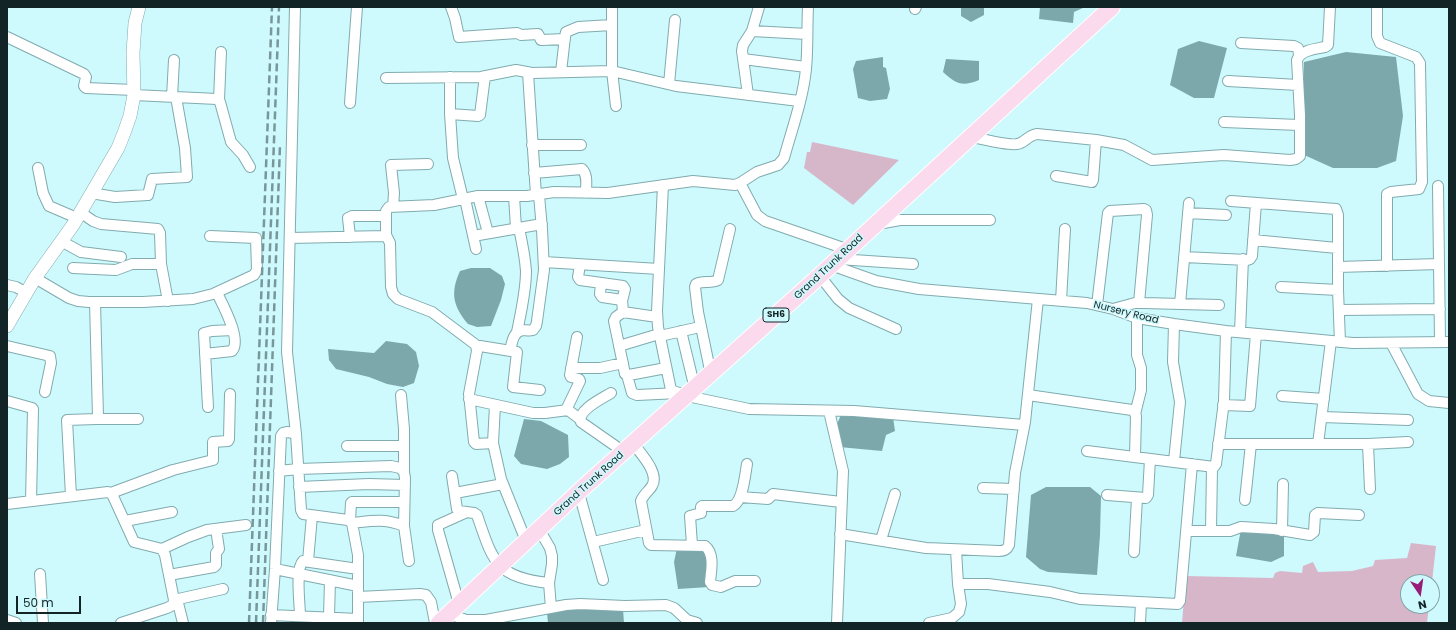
<!DOCTYPE html>
<style>
body{margin:0}
#map{position:relative;width:1456px;height:630px;overflow:hidden;background:#cefafe;font-family:Poppins,sans-serif}
canvas{display:block}
.frame{position:absolute;inset:0;border:8px solid #132426;pointer-events:none}
.north{position:absolute;left:1400px;top:574px;width:40px;height:40px;box-sizing:border-box;background:#cefafe;border:1px solid #83a4a8;border-radius:50%;rotate:167deg;font-size:11px;font-weight:700;line-height:16px;text-align:center;color:#132426}
.north::after{content:'';display:block;margin:auto;width:14px;height:18px;background:#981d76;clip-path:polygon(50% 0,100% 100%,50% 72%,0 100%)}
.scale{position:absolute;left:16px;top:596px;width:65px;height:18px;box-sizing:border-box;border:2px solid #132426;border-top:0;padding-left:5px;font-size:12px;line-height:14px;white-space:nowrap;color:#132426;-webkit-text-stroke:3px #cefafe;paint-order:stroke}
</style>
<div id="map">
<canvas width="1456" height="630"></canvas>
<div class="frame"></div>
<div class="north">N</div>
<div class="scale">50 m</div>
</div>
<script>
const ctx = document.querySelector('canvas').getContext('2d');
ctx.lineJoin = 'round';
function fillPath(path, color) { ctx.fillStyle = color; ctx.fill(path, 'evenodd'); }
function trace(path, color, width, dash) { ctx.strokeStyle = color; ctx.lineWidth = width; ctx.lineCap = dash ? 'butt' : 'round'; ctx.setLineDash(dash || []); ctx.stroke(path); }
function drawText(font, color, halo, rows, align = 'center') {
  ctx.font = font + ' Poppins,sans-serif'; ctx.lineWidth = 3; ctx.setLineDash([]); ctx.textBaseline = 'middle'; ctx.strokeStyle = halo; ctx.fillStyle = color; for (const [text, x, y, turn = 0] of rows) {
    ctx.save(); ctx.translate(x, y); ctx.rotate((+turn || 0) * Math.PI / 180); ctx.textAlign = isNaN(turn) ? turn : align; if (halo) ctx.strokeText(text, 0, 0); ctx.fillText(text, 0, 0); ctx.restore();
  }
}
fillPath(new Path2D(`
 M812,142L899,160L853,205L804,168L807,152H810Z`), '#d6b7c9');
fillPath(new Path2D(`
 M1411,543L1436,546L1432,582H1408V606H1429L1427,623H1182L1186,576L1273,578L1275,573L1280,571L1302,573L1303,566L1313,562L1318,572L1352,571L1373,566L1375,560L1407,558Z`), '#d8b6ca');
fillPath(new Path2D(`
 M961,7H984V15L971,22L961,16Z
 M1040,7H1085L1074,12L1073,23L1039,19Z
 M1199,41L1227,48L1214,98H1194L1170,85L1178,49Z
 M1346,52L1396,57L1403,116L1396,161L1377,168H1333L1302,154L1304,62Z
 M883,57V67L886,68L890,89L887,99L870,101L858,98L853,69L856,61Z
 M946,59L979,61V80C962,87 956,84 943,72Z
 M471,268H490L502,276L505,284L501,300L491,326L477,327L468,324C453,306 450,293 460,271Z
 M386,341L407,344L416,352L419,366L414,383L403,387L387,384L369,377L336,369L329,360L328,349L374,353Z
 M841,415L893,417L895,431L886,435L882,451L839,447L833,433Z
 M524,419L541,421L568,435L569,457L560,464L547,469L521,464L514,456Z
 M1046,487H1090L1101,496L1100,535L1097,575L1048,572L1040,569L1026,557L1031,495Z
 M1241,529L1284,535V556L1271,562L1236,556Z
 M677,548L706,551L709,587L678,589L674,562Z
 M575,605L623,609L624,623H548L547,613Z`), '#7ca8ab');
const minor = new Path2D(`
 M295,7L287,352L296,434L301,510L303,514L348,520L352,523L358,555V623
 M451,7L455,18L459,37L517,33L521,35L538,34L541,40L565,39
 M612,7V71L616,106
 M1377,7V36L1380,43L1416,57L1420,63L1422,182L1419,189L1391,192L1387,194V266
 M915,9L916,7
 M752,31L807,34
 M7,37L84,74L86,77L84,86L86,88L134,90
 M1241,43L1294,46L1298,48L1299,55
 M743,59L806,67
 M561,72L565,37L566,32L578,27L612,25
 M528,73L536,195
 M450,77V114L453,158L463,199
 M386,78L481,77L516,70L532,73L612,71L676,86L799,101
 M1228,81L1298,85
 M669,84L675,20
 M134,95L217,99L220,102L231,142L243,155L250,167
 M748,95L742,51L743,45L752,31L759,7
 M172,97L174,60
 M219,100L221,52
 M350,103L357,7
 M450,114L478,116L480,115L485,76
 M1224,122L1299,125
 M972,137C982,139 1009,146 1017,144C1025,143 1028,135 1037,134L1096,140L1124,145L1152,160L1224,155L1290,160L1296,159L1300,156V115L1297,60C1301,50 1315,49 1325,47L1328,45L1330,7
 M532,145H581
 M38,168L43,193L49,206L77,218
 M534,173L582,169C588,175 586,184 586,193
 M1056,176L1092,182L1093,180L1096,140
 M740,183L757,215L765,221L849,250
 M663,185L657,311L658,327L671,390L687,396L749,409L854,411L1024,425
 M1438,186L1440,342
 M91,193L115,197L148,195L152,179L187,177L185,148L176,97
 M478,196L488,233
 M514,196L516,228
 M465,199L476,249
 M1231,201L1336,209L1338,215V290L1340,342
 M393,207L394,193L391,165L428,164
 M80,212L93,221L101,224L158,229L160,233L161,264L168,301
 M1188,213L1226,215
 M878,224L900,220H990
 M386,235L390,243L391,287L393,294L398,299L432,312L476,345L477,351L469,394L474,442L476,444L493,443L501,479L526,541
 M473,236L542,224
 M350,237L348,218L352,216H386
 M290,238L384,236L386,234V211L389,207L434,205L478,196H527L554,192L608,193L693,181L735,185L740,183L757,172L778,165L784,158C792,129 803,99 806,69C808,48 807,27 808,7
 M1253,240L1337,248
 M61,241L81,252L121,257
 M1184,257L1247,260L1250,259L1252,256L1256,203
 M838,259L913,264
 M544,262L659,269
 M580,265L578,277L580,280L623,286L625,289L622,301
 M831,265L876,281L919,289L1087,303L1113,309L1137,318L1174,324L1226,331L1353,343L1449,342
 M1338,267L1439,264
 M73,268L116,270L132,264H161
 M820,276L838,299L849,308L896,329
 M35,278L69,298L78,301L89,302H143L193,299L213,294L254,275L257,270L256,238L210,236
 M601,283L600,294L602,297L622,300L623,312L657,317
 M7,285L16,287L25,292
 M1281,287L1338,290
 M1061,301L1065,229
 M1180,304L1189,203
 M1097,305L1108,213L1110,211L1144,209L1146,210L1147,215L1139,303
 M1113,309L1135,303H1144L1219,305
 M1339,310L1440,309
 M623,312L616,317L614,321L625,374L629,375L666,368
 M681,331L695,389
 M517,332C521,312 526,291 526,271C525,256 522,242 519,228
 M1240,332L1243,259
 M660,336L700,327
 M577,337L570,375L571,377L579,379L580,381L567,408L568,410L580,419
 M1391,343L1418,394L1429,401L1449,403
 M7,346L50,356L51,363L45,392
 M619,346L659,334
 M477,347L480,346L517,352L513,387L540,390
 M510,351C512,343 513,331 523,330C526,330 529,331 533,330L536,326L537,321L544,270L542,229L539,195
 M205,354L232,351C242,340 223,305 217,293
 M571,368H600L623,363
 M627,375L632,393L637,395L679,393
 M711,375L698,312L695,287L696,284C703,280 711,284 718,280L730,229
 M611,393C603,398 577,410 581,422L624,452
 M401,395L404,429V472
 M1028,395L1132,410L1135,412L1136,416L1135,456
 M1282,396L1324,399
 M469,399L533,413H545L568,410
 M7,401L32,408L33,409L31,501
 M1223,405L1250,406L1256,334
 M208,407L204,333L212,331L233,330
 M829,411L843,471L837,623
 M1135,414L1141,390V368L1137,355V318
 M1322,417L1408,420
 M97,419H138
 M493,443L495,405
 M633,443C640,453 660,473 652,486C649,491 643,495 641,501L649,543L651,545L705,546C715,554 711,571 710,582L712,585L721,587L735,581H755
 M1218,444H1368L1408,442
 M1318,444L1331,341
 M1368,444L1370,489
 M347,446H404
 M1087,451L1214,467L1216,464L1224,401L1226,331
 M1174,461L1180,402L1173,362L1174,324
 M279,471L298,469L391,466L400,468L404,472L405,478L404,526L409,561
 M452,476L457,509L459,511L474,513L477,515C493,561 495,577 549,583
 M299,487L369,484L405,485
 M983,488L1014,489
 M111,493L173,470L213,460V442L228,441L229,439L230,394
 M455,493L503,484
 M579,493L603,580
 M1107,495L1146,498L1148,495L1150,459
 M71,496L67,420L96,419L98,417L95,302
 M740,497L768,499L773,494L841,502
 M1245,500L1251,444
 M7,504L108,492L112,494L134,542L162,549L165,555L174,600L173,605L167,608L121,623
 M125,521L172,512
 M350,521L351,503L352,502H404
 M352,523C372,521 384,518 404,526
 M539,529L550,548L552,556V564L549,583L551,608
 M1186,531H1230L1241,527L1274,529L1310,535L1314,532L1315,515L1318,513L1359,515
 M1211,531L1212,467
 M1282,531L1283,484
 M840,534L926,548L999,551C1004,551 1007,550 1009,545L1015,473L1025,422L1038,299
 M881,540L895,494
 M593,542L646,530
 M692,545L690,516L701,513V507L702,506H733C743,501 745,475 747,464
 M162,549L188,537L207,530L246,525
 M1134,552L1137,498
 M308,561L312,516
 M275,569L358,586
 M40,574L43,623
 M169,575L214,567L216,565V553L219,549L216,529
 M958,584H988L1050,592L1080,599L1178,604L1180,601L1192,464
 M358,597L420,594L426,595L431,602L435,623
 M177,599L183,623
 M174,600L223,589
 M459,604L438,530V525L467,512
 M449,614L466,620H486L566,605L580,604L625,606L666,605L674,608L687,620L697,623
 M271,615L358,619
 M300,616C300,604 295,569 303,561L358,569
 M329,617L330,580
 M7,620L16,623
 M271,623L275,569L281,436L283,433L288,432L296,434
 M929,623L952,618L959,612L961,604L958,584L956,550
 M1140,623L1141,603`);
const tertiary = new Path2D(`
 M7,326L35,278L73,225L118,148L124,133L130,116L134,95L133,53L135,23L139,7`);
const primary = new Path2D(`
 M439,623L584,487L814,281L1112,7`);
trace(minor, '#81abae', 12);
trace(tertiary, '#81abae', 14);
trace(primary, '#fff', 18);
trace(minor, '#fff', 10);
trace(tertiary, '#fff', 13);
trace(primary, '#fbdaee', 16);
trace(new Path2D(`
 M249,623L272,7
 M256,623L279,7
 M263,623L280,145`), '#78979a', 2.5, [8, 4]);
for (const [x, y, w] of [
 [776,315,26]
]) { const box = new Path2D(); box.roundRect(x - w / 2, y - 7, w, 14, 3); ctx.fillStyle = '#cefafe'; ctx.fill(box); trace(box, '#132426', 1); }
drawText('bold 9px', '#132426', null, [
 ["SH6",776,315]
]);
drawText('10px', '#132426', '#cefafe', [
 ["Grand Trunk Road",829,267,-43],
 ["Nursery Road",1126,313,14],
 ["Grand Trunk Road",589,484,-42]
]);
</script>
